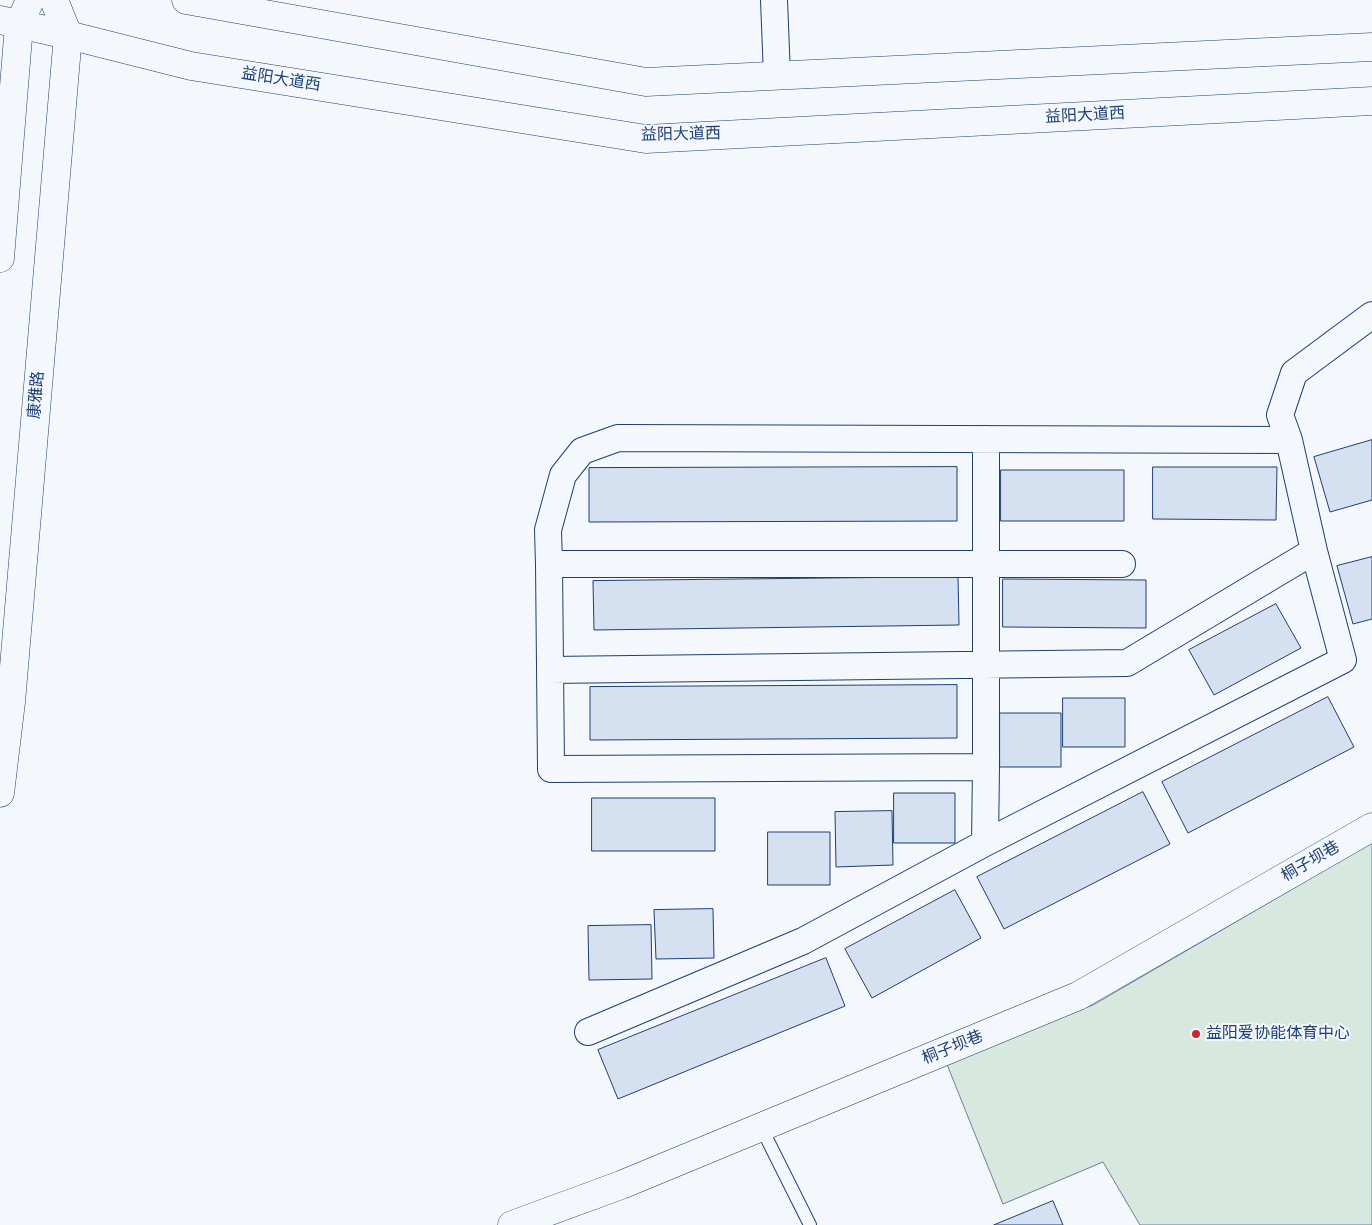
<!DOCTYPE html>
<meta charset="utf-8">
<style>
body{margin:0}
canvas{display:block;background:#f4f7fb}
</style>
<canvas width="1372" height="1225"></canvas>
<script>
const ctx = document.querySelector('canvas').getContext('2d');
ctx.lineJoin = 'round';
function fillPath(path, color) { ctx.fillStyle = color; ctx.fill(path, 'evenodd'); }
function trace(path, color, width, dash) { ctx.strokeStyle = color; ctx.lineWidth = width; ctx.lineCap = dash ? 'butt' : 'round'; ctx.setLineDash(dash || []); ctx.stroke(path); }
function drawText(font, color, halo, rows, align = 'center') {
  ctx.font = font + ' "Sofia Sans Condensed","Noto Sans SC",sans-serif'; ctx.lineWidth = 4; ctx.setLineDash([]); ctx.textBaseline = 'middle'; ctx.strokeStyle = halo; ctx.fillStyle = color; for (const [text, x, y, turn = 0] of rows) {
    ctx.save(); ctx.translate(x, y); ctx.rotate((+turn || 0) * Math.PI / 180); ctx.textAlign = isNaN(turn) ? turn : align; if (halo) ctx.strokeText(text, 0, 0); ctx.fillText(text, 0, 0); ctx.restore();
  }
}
const green = new Path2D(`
 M1372,843V1225H1140L1103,1162L1003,1204L946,1062L1093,1005Z`);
fillPath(green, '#d7e8df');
trace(green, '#687fa3', 1);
const building = new Path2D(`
 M1372,440V500L1330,512L1314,457Z
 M957,467V521L589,522V468Z
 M1153,467H1277L1276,520L1153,519Z
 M1001,470H1124V521H1001Z
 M1372,557V619L1353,624L1337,566Z
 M958,577L959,625L594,630L593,581Z
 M1003,579L1146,580V628L1003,627Z
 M1276,604L1301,648L1214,695L1189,650Z
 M957,685V738L590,740V687Z
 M1328,697L1354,747L1188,833L1162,782Z
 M1063,698H1125V747H1063Z
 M1000,713H1061V767H1000Z
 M1143,792L1170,844L1004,929L977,877Z
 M894,793H955V843H894Z
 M592,798H715V851H592Z
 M892,811L893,865L836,867L835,812Z
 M768,832H830V885H768Z
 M955,890L981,938L872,998L845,949Z
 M713,909L714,958L656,959L654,910Z
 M651,925L652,979L589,980L588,926Z
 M826,958L845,1006L618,1099L598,1050Z
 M1053,1201L1063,1225H994Z`);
fillPath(building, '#d5e0f0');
trace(building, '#1d3f73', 1);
const lane = new Path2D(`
 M761,1127L810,1225`);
const street = new Path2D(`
 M774,0L777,76
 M549,564H1122
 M550,670L1127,663L1314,551
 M986,767L551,769L549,564L548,530L563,475L582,451L618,438L1289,440
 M985,843L986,767V439
 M588,1032L803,941L985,843L1343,660L1314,551L1289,440L1280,415L1294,373L1372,315`);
const secondary = new Path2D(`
 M0,258L19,25L30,0
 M0,793L11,702L68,35L54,0
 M512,1225L621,1185L1078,996L1372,827`);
const primary = new Path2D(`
 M186,0L646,82L1372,47
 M0,20L68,35L191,66L646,139L1372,101`);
trace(lane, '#1d3f73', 14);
trace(street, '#1d3f73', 28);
trace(secondary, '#1d3f73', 29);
trace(primary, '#1d3f73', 29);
trace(lane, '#f4f7fb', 12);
trace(street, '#f4f7fb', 26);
trace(secondary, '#f4f7fb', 28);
trace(primary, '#f4f7fb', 28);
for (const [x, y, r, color] of [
 [1196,1034,5,"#c62828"]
]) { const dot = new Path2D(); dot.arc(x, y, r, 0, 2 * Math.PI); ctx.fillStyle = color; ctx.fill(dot); trace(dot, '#f4f7fb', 2); }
drawText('16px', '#1d3f73', '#f4f7fb', [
 ["益阳大道西",281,80,9],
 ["益阳大道西",1085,116,-3],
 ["益阳大道西",681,135,-1],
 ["康雅路",37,395,-85],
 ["桐子坝巷",1311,862,-30],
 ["桐子坝巷",953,1048,-22]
]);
drawText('16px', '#1d3f73', '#f4f7fb', [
 ["益阳爱协能体育中心",1206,1034]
], 'left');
</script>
